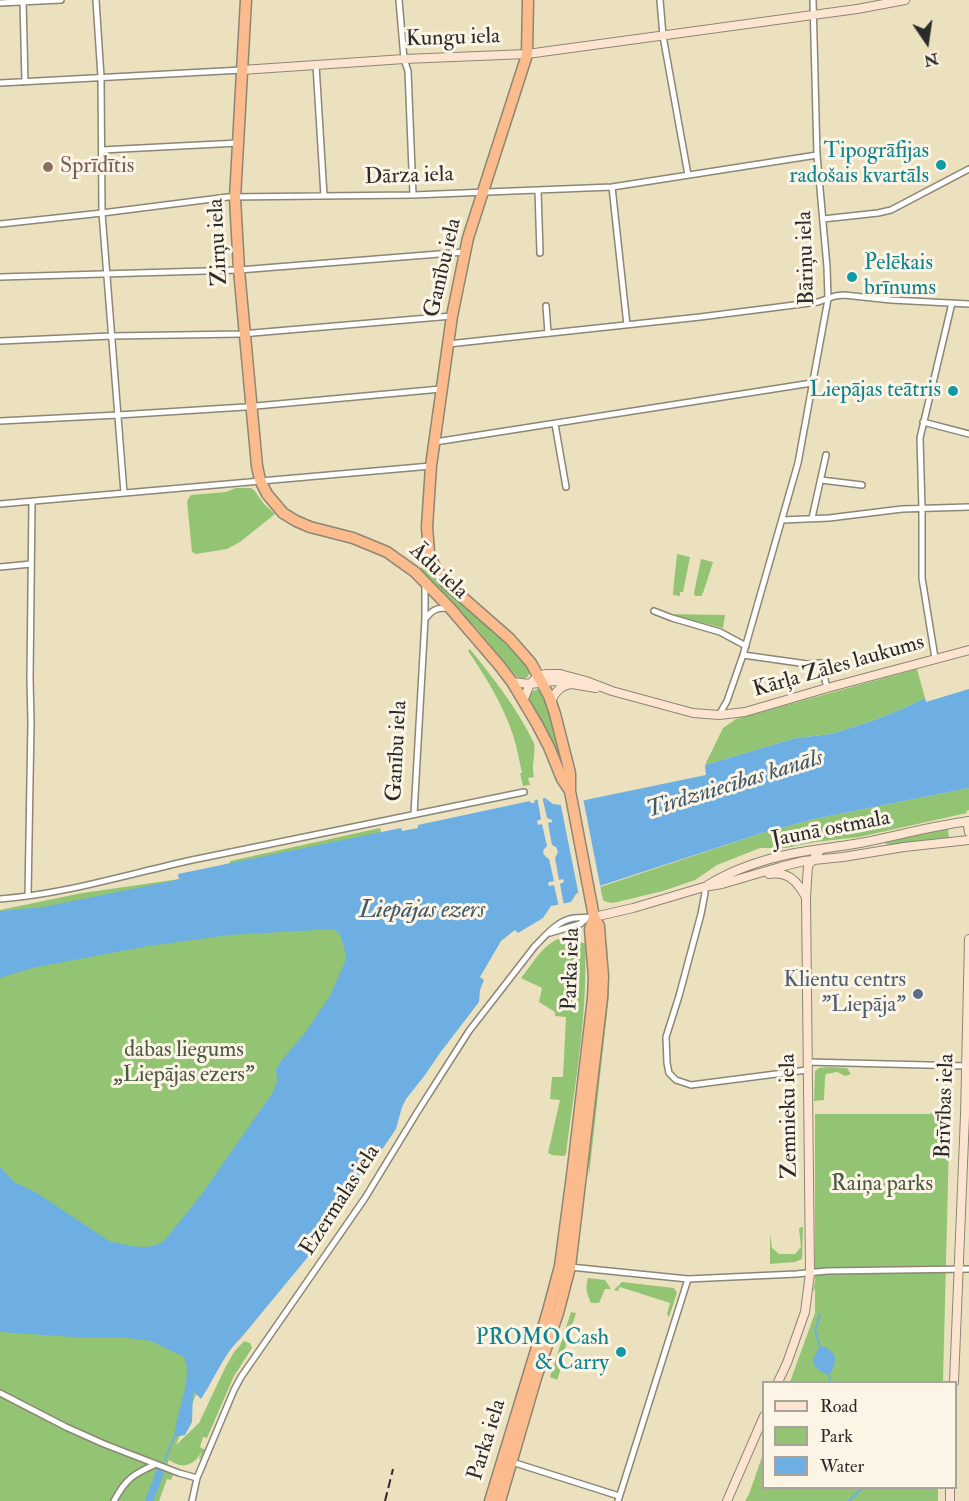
<!DOCTYPE html>
<meta charset="utf-8">
<style>
body{margin:0}
#map{position:relative;width:969px;height:1501px;overflow:hidden;background:#ece1bf;font-family:"IM FELL Double Pica",serif}
canvas{display:block}
.legend{position:absolute;left:762px;top:1381px;width:195px;height:108px;box-sizing:border-box;background:#fcf5e5;border:2px solid #a8a49b;margin:0;padding:8px 10px;list-style:none;font-size:18px;color:#2b2b2b}
.legend li{display:flex;align-items:center;gap:12px;height:30px}
.legend b{width:30px;border:2px solid #a8a49b}
.north{position:absolute;left:897px;top:12px;width:60px;height:60px;-webkit-text-stroke:4px #fcf5e5;paint-order:stroke;rotate:167deg;font-size:16px;font-weight:700;line-height:24px;text-align:center;color:#2b2b2b}
.north::after{content:'';display:block;margin:auto;width:21px;height:27px;background:#2b2b2b;clip-path:polygon(50% 0,100% 100%,50% 72%,0 100%)}
</style>
<div id="map">
<canvas width="969" height="1501"></canvas>
<ul class="legend">
<li><b style="height:8px;background:#fde4d1"></b>Road</li>
<li><b style="height:16px;background:#92c474"></b>Park</li>
<li><b style="height:16px;background:#6dafe2"></b>Water</li>
</ul>
<div class="north">N</div>
</div>
<script>
const ctx = document.querySelector('canvas').getContext('2d');
ctx.lineJoin = 'round';
function fillPath(path, color) { ctx.fillStyle = color; ctx.fill(path, 'evenodd'); }
function trace(path, color, width, dash) { ctx.strokeStyle = color; ctx.lineWidth = width; ctx.lineCap = dash ? 'butt' : 'round'; ctx.setLineDash(dash || []); ctx.stroke(path); }
function drawText(font, color, halo, rows, align = 'center') {
  ctx.font = font + ' "IM FELL Double Pica",serif'; ctx.lineWidth = 6; ctx.setLineDash([]); ctx.textBaseline = 'middle'; ctx.strokeStyle = halo; ctx.fillStyle = color; for (const [text, x, y, turn = 0] of rows) {
    ctx.save(); ctx.translate(x, y); ctx.rotate((+turn || 0) * Math.PI / 180); ctx.textAlign = isNaN(turn) ? turn : align; if (halo) ctx.strokeText(text, 0, 0); ctx.fillText(text, 0, 0); ctx.restore();
  }
}
fillPath(new Path2D(`
 M251,488L254,490L264,504L275,514L240,542L227,549L196,554L192,552L187,501L191,495L226,492L236,488Z
 M425,545C427,557 428,569 437,579C458,605 488,625 511,649C517,654 523,659 527,666C529,669 531,675 526,678C523,680 520,678 517,677L477,629L419,570L423,566Z
 M677,554L690,557L683,592H680V596L673,595V592Z
 M701,559L713,562L703,593L702,594V596H695L694,593Z
 M668,614L725,615L723,628Z
 M470,649C494,679 517,708 534,743C536,755 531,764 534,777L528,778L530,785L523,786L520,773H522C519,760 517,747 513,735C503,705 486,677 468,651Z
 M917,669L925,698L902,709L869,722L831,734L796,738L705,765L723,728L736,719Z
 M540,689L550,704L566,776L528,700L529,694L535,690Z
 M969,788V810L966,811L967,813L859,837L815,842L786,848H760L717,865L695,880L663,891L613,903L607,902L603,900L600,887L762,833L814,819Z
 M380,828L428,1015L214,1349L176,1445L199,1423L225,1368L234,1352L244,1341L250,1343L252,1348L234,1376L207,1438L203,1437L200,1447L205,1450L200,1459H199L202,1451C195,1465 183,1470 169,1460L165,1470L174,1473L171,1480L167,1479L159,1501H0V910L82,893L180,879L230,863V861Z
 M942,829H948L949,838L892,845L885,844L888,841Z
 M577,936L582,943H585C588,1013 575,1084 566,1154L564,1156L552,1155L548,1153L560,1100L550,1099L552,1077H563L566,1017L555,1016V1012L539,1002L542,988L521,978C531,966 540,949 554,941C560,937 570,937 577,936Z
 M605,943H607L609,995L589,1176L588,1154Z
 M827,1067L847,1068L851,1074L845,1076L837,1072L826,1074L825,1077L824,1100L814,1101L815,1071L819,1068Z
 M950,1101L943,1382H790L815,1313V1289L813,1291L815,1281V1114H930Z
 M801,1227H803L802,1259L795,1262L770,1264V1234L772,1248L779,1254H795L801,1247L799,1229Z
 M588,1278L605,1280L611,1289H605L599,1303H591C587,1293 585,1290 588,1278Z
 M622,1282L674,1288L677,1293L669,1317L667,1314L670,1303L620,1287L618,1291L614,1290Z
 M571,1312L576,1313L559,1367L561,1368L557,1380L550,1377Z
 M763,1454L764,1488H938V1501H745L749,1494Z`), '#92c474');
fillPath(new Path2D(`
 M969,689V788L814,819L762,833L578,893L576,894L571,902L551,906L543,918L518,933L515,930L501,941L480,977L484,980L480,990L479,1002L440,1053L425,1075L406,1099L402,1107L396,1129L312,1252L241,1338C224,1353 214,1380 201,1399L193,1391L192,1422L185,1435L174,1437C176,1415 187,1392 187,1371C187,1366 185,1361 184,1357L151,1341L129,1338H88L0,1332V1167L14,1182L37,1193L109,1241C126,1245 149,1252 164,1241L201,1195L273,1092L277,1081L276,1069L282,1060L305,1033L330,996L345,962L346,957L342,940L339,933L333,929L230,935L148,946L32,968L0,978V911L43,907L167,882L179,879L178,874L401,828L402,831L418,828V825L530,801L531,803H534L535,800L545,798L553,804L561,805L706,775L705,765L796,738L831,734L869,722L902,709L925,698L926,702Z
 M820,1346C838,1350 838,1362 829,1375C812,1368 809,1363 820,1346Z`), '#6dafe2');
fillPath(new Path2D(`
 M542,796L547,818L552,820V822L548,823L552,845L556,847L558,852L555,858L559,880L563,879L564,882L560,884L564,906L559,907L554,885L549,886L548,884L549,882L554,881L549,859L546,857L543,853L544,849L547,846L542,824L538,825L537,821L541,819L537,797Z
 M583,798L601,890L579,896L560,801Z`), '#ece1bf');
trace(new Path2D(`
 M820,1347L815,1330L820,1315
 M829,1374L830,1382
 M165,1460L175,1435
 M849,1501L862,1488`), '#6dafe2', 2);
trace(new Path2D(`
 M149,1501L161,1470`), '#6dafe2', 8);
const street = new Path2D(`
 M23,0L25,82
 M96,0L101,77L102,213L124,493
 M399,0L404,59L408,71L413,195
 M660,0L663,36L688,175
 M0,3L61,0
 M316,65L324,196
 M0,83L242,70
 M102,150L238,143
 M612,187L627,325
 M538,190L540,253
 M823,219L878,213L891,210L969,169
 M0,224L102,213L228,197L413,195L612,187L817,155
 M0,277L239,270L464,252
 M546,306L548,333
 M0,341L111,336L241,334L452,316
 M448,344L700,317L818,302L835,296L844,295L891,300L969,304
 M0,421L118,415L245,407L441,389
 M923,422L969,434
 M555,424L566,487
 M435,442L812,383
 M821,480L862,485
 M0,504L431,466
 M812,518L826,455
 M782,520L829,518L902,509L969,507
 M0,567L31,564
 M654,611L672,618L720,632L746,646
 M425,619C434,608 437,608 450,608
 M743,655L807,664L821,663L827,688
 M935,658L922,578V509L920,438L952,303
 M719,715L727,701L743,655L798,463L828,299L827,267L817,155L813,0
 M414,814L425,619V585
 M704,887L705,893L701,914L679,996L666,1037L667,1063L669,1073L676,1080L691,1085L807,1070
 M28,896L31,722L30,678L32,501
 M0,899C65,894 129,874 192,860C303,837 413,815 524,792
 M550,933L580,924L587,918
 M807,1062L967,1066
 M570,1267L688,1279L796,1274L827,1271L969,1269
 M0,1393L66,1427L104,1444L179,1473L197,1478
 M512,1462L619,1496
 M114,1501C126,1478 134,1474 156,1464
 M192,1501L197,1478L234,1390L241,1377L365,1198L418,1111L469,1031L535,946C546,935 558,920 574,918C581,917 586,918 593,917
 M618,1501L688,1279`);
const secondary = new Path2D(`
 M242,70L404,59L527,54L857,9L905,0
 M512,682L530,684L554,681L596,688
 M523,701L530,684L538,676L546,674H560L586,681L612,691L693,713L719,715L745,712L827,688L969,650
 M551,702C555,692 560,686 571,684
 M967,821L969,832
 M769,874C788,871 797,881 806,897
 M708,885C734,869 765,859 795,853C817,849 838,847 860,843C896,836 932,826 969,821
 M594,917L633,908L704,887L722,884L780,867L804,861L843,857L904,847L969,840
 M778,1382L787,1363L805,1312L810,1273L806,897L808,866L821,849
 M954,1382L965,1115L969,939
 M727,1501L764,1416
 M950,1501V1488`);
const highway = new Path2D(`
 M246,0L235,198L239,270L257,466L260,480L267,494L283,513L296,521L310,527L353,538L387,552L415,572L450,608L499,665L512,682L537,724L549,747L562,779L570,791
 M490,1501L548,1311L560,1266L573,1168L593,998L594,977L590,929L594,917
 M500,1501L536,1378L558,1313L570,1267L602,998L603,976L600,941L599,926L594,917L570,791V773L555,714L549,696L531,663L510,639L445,582L434,565L429,552L427,527L431,466L452,316L468,238L525,61L527,54L528,0`);
trace(street, '#8c8675', 8);
trace(secondary, '#8c8675', 10);
trace(highway, '#8c8675', 13);
trace(street, '#fff', 5);
trace(secondary, '#fde4d1', 8);
trace(highway, '#fbbb8d', 10);
trace(new Path2D(`
 M385,1501L393,1469`), '#2b2b2b', 2, [9, 4.5]);
for (const [x, y, r, color] of [
 [941,165,6,"#0f9aa8"],
 [48,167,6,"#8d6e63"],
 [852,277,6,"#0f9aa8"],
 [953,391,6,"#0f9aa8"],
 [918,994,6,"#5c6f8a"],
 [621,1352,6,"#0f9aa8"]
]) { const dot = new Path2D(); dot.arc(x, y, r, 0, 2 * Math.PI); ctx.fillStyle = color; ctx.fill(dot); trace(dot, '#fcf5e5', 2); }
drawText('22px', '#2b2b2b', '#fcf5e5', [
 ["Kungu iela",453,39,-2],
 ["Dārza iela",409,177,-2],
 ["Zirņu iela",219,242,-93],
 ["Bāriņu iela",807,258,-92],
 ["Ganību iela",444,268,-77],
 ["Ādu iela",438,572,43],
 ["Kārļa Zāles laukums",839,667,-16],
 ["Ganību iela",398,751,-87],
 ["Jaunā ostmala",831,830,-11],
 ["Parka iela",572,969,-88],
 ["Brīvības iela",946,1106,-88],
 ["Zemnieku iela",790,1116,-91],
 ["Ezermalas iela",341,1201,-57],
 ["Parka iela",488,1440,-73]
]);
drawText('22px', '#0d838f', '#fcf5e5', [
 ["Tipogrāfijas",929,152],
 ["radošais kvartāls",929,177],
 ["Pelēkais",864,264,"left"],
 ["brīnums",864,289,"left"],
 ["Liepājas teātris",941,391],
 ["PROMO Cash",609,1339],
 ["& Carry",609,1364]
], 'right');
drawText('22px', '#785e54', '#fcf5e5', [
 ["Sprīdītis",60,167]
], 'left');
drawText('22px', '#4e5e75', '#fcf5e5', [
 ["Klientu centrs",906,981],
 ["\"Liepāja\"",906,1006]
], 'right');
drawText('22px', '#4a5941', '#fcf5e5', [
 ["dabas liegums",184,1051],
 ["„Liepājas ezers”",184,1076],
 ["Raiņa parks",882,1185]
]);
drawText('italic 24px', '#42596b', '#fcf5e5', [
 ["Tirdzniecības kanāls",735,785,-17],
 ["Liepājas ezers",422,912]
]);
</script>
